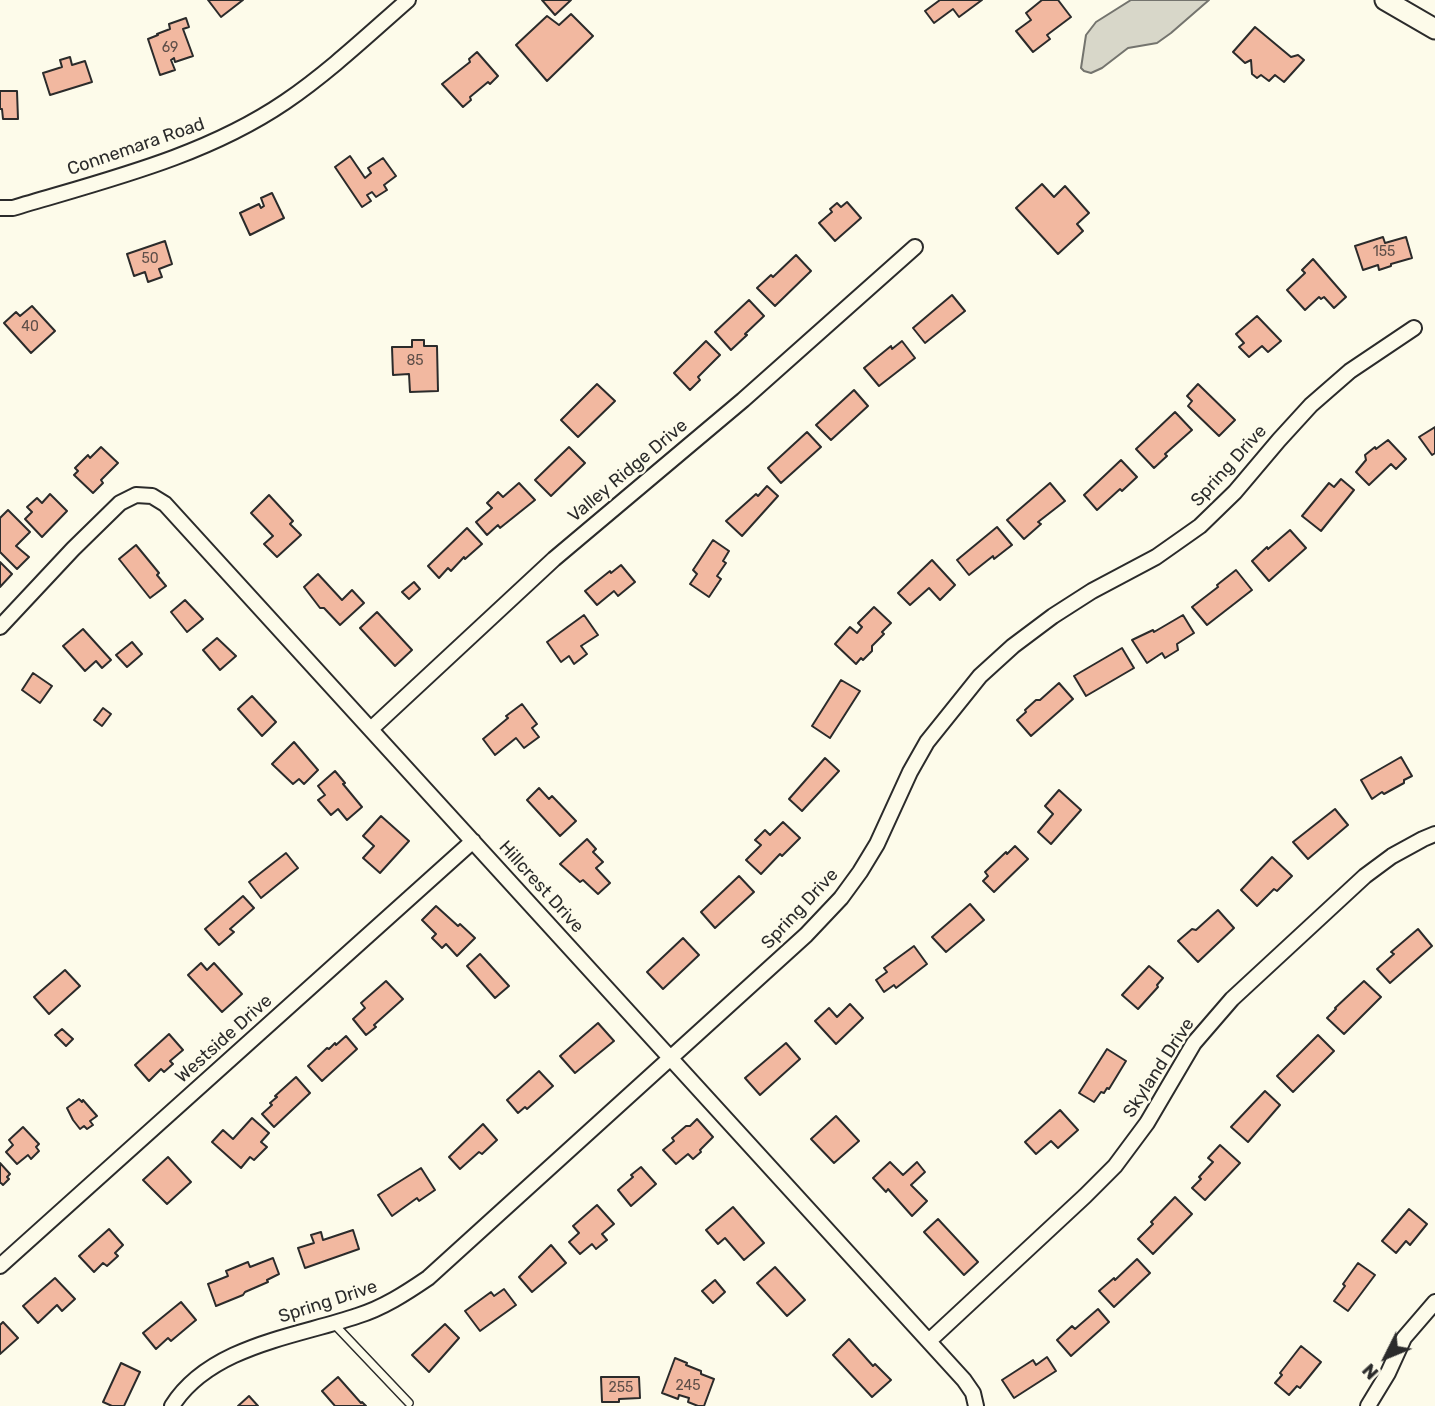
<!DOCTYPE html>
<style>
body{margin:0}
#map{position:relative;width:1435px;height:1406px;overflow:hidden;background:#fdfbea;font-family:Rubik,sans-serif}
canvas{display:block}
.north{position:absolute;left:1351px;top:1322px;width:70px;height:70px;-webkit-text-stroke:5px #fdfbea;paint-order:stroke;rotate:227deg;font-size:19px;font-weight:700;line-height:28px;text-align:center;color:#2b2b2b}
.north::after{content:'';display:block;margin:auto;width:24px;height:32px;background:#2b2b2b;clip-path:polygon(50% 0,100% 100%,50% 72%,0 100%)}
</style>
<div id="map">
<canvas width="1435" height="1406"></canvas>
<div class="north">N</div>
</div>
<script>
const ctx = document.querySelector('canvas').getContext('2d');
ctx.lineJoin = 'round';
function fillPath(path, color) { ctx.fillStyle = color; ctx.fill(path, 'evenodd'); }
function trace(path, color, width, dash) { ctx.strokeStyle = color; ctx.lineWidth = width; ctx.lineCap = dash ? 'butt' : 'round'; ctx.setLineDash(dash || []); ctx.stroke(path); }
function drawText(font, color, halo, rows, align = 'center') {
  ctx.font = font + ' Rubik,sans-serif'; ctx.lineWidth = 5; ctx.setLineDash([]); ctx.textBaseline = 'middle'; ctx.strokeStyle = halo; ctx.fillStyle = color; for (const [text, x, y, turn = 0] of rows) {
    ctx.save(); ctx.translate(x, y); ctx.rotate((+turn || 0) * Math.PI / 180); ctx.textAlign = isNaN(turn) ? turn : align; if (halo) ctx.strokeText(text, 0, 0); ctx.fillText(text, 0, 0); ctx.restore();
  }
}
const water = new Path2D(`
 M1131,0H1209L1171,33L1157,43L1128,48L1102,68L1091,73L1084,71L1081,68L1086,35L1096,22Z`);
fillPath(water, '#d8d7c9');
trace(water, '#74746e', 2);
const building = new Path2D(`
 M208,0H243L221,17Z
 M542,0H571L555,15Z
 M940,0H982L959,17L953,9L934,23L925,11Z
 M1042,0H1058L1071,17L1047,35L1050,39L1033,52L1016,31L1031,20L1026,13Z
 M571,14L593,36L547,81L516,45L547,16L559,25Z
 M186,18L189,27L183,29L193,56L175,62L174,58L171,60L175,70L160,75L148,39L158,35L157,34L170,29L169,24Z
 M1255,27L1291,57L1298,55L1304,60L1284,82L1275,75L1269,81L1261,75L1257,78L1252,74L1251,60L1245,63L1233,52Z
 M477,52L498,76L490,84L488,82L470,97L471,100L463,107L442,84L470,62L469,59Z
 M70,57L72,65L85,61L92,82L50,95L43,73L62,67L60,60Z
 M0,91H17L18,119H3L2,109H0Z
 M350,156L365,178L371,173L368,168L383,158L396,176L384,185L387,190L376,197L372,192L367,195L371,201L362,207L335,167Z
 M1042,184L1054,197L1065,186L1089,213L1077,224L1083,231L1058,254L1016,208Z
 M272,193L284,218L250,235L240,213L259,204L261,208L264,206L261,198Z
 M847,202L861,218L835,241L819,223L832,212L830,209L837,203L841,207Z
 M1383,237L1385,243L1406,237L1412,258L1391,264V266L1379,270L1378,265L1363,270L1355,246Z
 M165,241L172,264L159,269L162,277L148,282L145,272L134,276L127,254Z
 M796,255L811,271L775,306L757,288L771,275L773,277Z
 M1313,259L1346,297L1334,308L1324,297L1321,299L1319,297L1305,310L1287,290L1305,273L1302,270Z
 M952,295L965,311L925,343L913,328Z
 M749,300L764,316L745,334L747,335L731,350L715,332Z
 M32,306L55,331L31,353L4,323L16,312L20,316Z
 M1257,316L1281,341L1268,352L1262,346L1249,357L1239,347L1244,343L1236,334Z
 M412,340H424V346H437L438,391L410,392L409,374L393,375L392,347H412Z
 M706,341L720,355L698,377L700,380L690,390L674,373Z
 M902,341L915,358L879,386L864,368L891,346L892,349Z
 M597,384L615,401L578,437L561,420Z
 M1198,384L1235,420L1219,436L1188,406L1192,401L1187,396Z
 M854,390L868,406L831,440L816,425Z
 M1175,412L1192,430L1165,454L1167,456L1154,468L1136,449Z
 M1435,427V453L1432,455L1419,437Z
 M807,432L821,447L781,483L768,468Z
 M1388,440L1406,459L1396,469L1391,464L1369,485L1356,472L1366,460L1365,455L1375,447L1376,449Z
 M101,447L118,463L101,480L103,483L93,493L74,475L78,471L75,468L88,455L90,458Z
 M569,447L585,463L551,496L535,480Z
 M1121,460L1137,477L1122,491L1120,489L1097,510L1084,495Z
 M1341,479L1354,490L1321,531L1302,516L1329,483L1334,487Z
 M519,483L535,500L500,528L498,525L487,535L476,522L492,508L487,503L498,492L503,497Z
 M1050,483L1065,501L1038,522L1041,524L1024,539L1007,520Z
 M767,486L778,496L742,536L726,521L756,494L758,496Z
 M50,494L67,511L42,537L25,519L32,512L27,507L37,498L42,503Z
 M269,495L293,521L290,524L301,535L277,557L264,544L273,536L251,513Z
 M8,510L30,532L16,546L29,557L17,569L0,552V518Z
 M997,527L1012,545L994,559L993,556L969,575L957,560Z
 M467,528L482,544L465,559L464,557L451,571L448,568L439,578L428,566Z
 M1290,530L1306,548L1269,581L1252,561L1267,547L1268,549Z
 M713,540L729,551L723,561L726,563L717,576L721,579L709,597L690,584L697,574L693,570Z
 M136,545L159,573L157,575L166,586L150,598L119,559Z
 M932,560L955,585L940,600L929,588L910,605L898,593Z
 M0,562L12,574L0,587Z
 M621,565L635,582L618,596L614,591L597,605L585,591L610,571L611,573Z
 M1236,570L1252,590L1207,625L1192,607L1218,587L1217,585Z
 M318,574L342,600L352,590L364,603L340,625L324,608H320L304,587Z
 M414,582L420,589L409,599L402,592Z
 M185,600L203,619L187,632L171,612Z
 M874,607L891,623L882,632L884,634L872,646V651L863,660L861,658L856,664L835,644L850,627L857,633L862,627L858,623Z
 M377,612L412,650L395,666L360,628Z
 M584,615L598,635L581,646L587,654L574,664L569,656L561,662L547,642Z
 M1183,615L1194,633L1177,644L1178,650L1165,658L1162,653L1147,663L1132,640L1153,630L1154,632Z
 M83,629L111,660L102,668L96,661L85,671L63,646Z
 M217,638L236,656L220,670L203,650Z
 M132,642L142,654L127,667L116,655Z
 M1122,648L1134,668L1086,696L1074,676Z
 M33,673L52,686L40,703L22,690Z
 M841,680L860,691L830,738L812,726Z
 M1059,683L1073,699L1031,736L1017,720L1026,712L1025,710L1036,700H1040Z
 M252,696L276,722L262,736L238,709Z
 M522,704L537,724L532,728L539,737L524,748L516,738L495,755L483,739L508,718L506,716Z
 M103,708L111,714L102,726L94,720Z
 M294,742L318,770L304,784L299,779L293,784L272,764Z
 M1401,757L1412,776L1404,780V783L1384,794L1382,792L1372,799L1361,780Z
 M825,758L839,771L802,811L789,799Z
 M335,771L345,783L343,784L362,807L347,820L338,809L331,815L318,800L325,795L318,786Z
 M539,788L549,799L552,796L576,821L560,836L527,800Z
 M1059,790L1081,810L1051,844L1038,832L1053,814L1045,806Z
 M1335,809L1348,825L1308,859L1293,842Z
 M381,816L409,841L380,873L363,858L374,846L363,836Z
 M783,822L800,838L782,856L780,854L761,874L746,860L761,845L755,840L765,830L770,835Z
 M587,839L596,849L593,852L603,862L596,868L610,883L598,894L583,880L580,882L560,864Z
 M1015,846L1028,859L994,892L983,881L988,876L985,872L1006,852L1007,854Z
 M286,853L298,868L261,898L249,882Z
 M1272,857L1292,876L1277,891L1274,889L1257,906L1241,890Z
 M739,876L754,892L715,928L701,912Z
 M243,896L254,908L230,929L234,932L219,945L205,929Z
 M970,904L984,920L946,952L932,937Z
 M436,906L458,926L460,924L475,938L457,956L446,944L442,948L432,938L436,934L422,920Z
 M1218,910L1234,928L1198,962L1178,941L1192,929L1196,930Z
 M1418,929L1432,946L1390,983L1377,969L1394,954L1391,952Z
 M683,938L699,955L663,989L647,972Z
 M914,946L927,964L896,988L894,985L884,992L876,980L887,972L884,968Z
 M480,954L509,986L495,998L467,966Z
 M201,963L207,970L214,963L242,994L222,1012L188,975Z
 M1149,966L1163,978L1157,985L1158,987L1138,1009L1122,995Z
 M65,970L80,986L49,1014L34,997Z
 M386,981L403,999L374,1025L376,1027L366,1035L353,1019L365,1008L361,1003Z
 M1364,981L1381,997L1344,1034L1327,1018L1336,1009L1335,1008Z
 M850,1004L863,1018L836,1044L815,1021L829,1008L837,1017Z
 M598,1023L614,1041L575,1073L560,1056Z
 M62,1029L73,1039L66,1046L55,1035Z
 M169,1034L183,1050L170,1061L173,1064L164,1072L161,1069L149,1081L135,1065Z
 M1318,1035L1334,1051L1293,1092L1277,1076Z
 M346,1036L357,1049L322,1081L308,1066L327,1048L329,1049L335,1043L336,1045Z
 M786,1043L800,1059L760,1095L745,1078Z
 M1107,1049L1126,1061L1109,1089L1107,1088L1104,1093L1101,1092L1094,1102L1079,1093Z
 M539,1071L553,1086L527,1109L525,1107L518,1113L507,1100Z
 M296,1077L310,1093L274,1127L262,1114L272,1105L270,1103L277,1097L275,1096Z
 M1265,1091L1280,1105L1248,1142L1231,1127Z
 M79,1099L82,1102L83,1100L97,1116L90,1121L93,1125L87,1129L84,1126L80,1129L73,1120L67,1108Z
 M1060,1110L1078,1130L1058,1148L1051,1141L1036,1154L1025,1142Z
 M836,1116L859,1141L834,1163L811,1139Z
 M252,1118L269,1133L261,1142L267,1147L254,1160L250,1157L241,1168L212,1142L223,1130L233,1139Z
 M697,1119L713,1137L700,1150L701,1152L693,1159L688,1154L676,1164L663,1150L674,1141L672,1138L686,1126H690Z
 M483,1124L497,1140L482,1154L479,1152L460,1169L449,1157Z
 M23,1127L39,1144L36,1147L39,1151L31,1159L28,1155L17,1164L6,1152L13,1145L9,1140Z
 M1220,1145L1240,1163L1205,1200L1192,1188L1201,1179L1199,1177L1213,1162L1208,1158Z
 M168,1157L191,1182L167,1204L143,1180Z
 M890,1162L903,1175L917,1162L925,1172L911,1185L927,1201L912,1216L888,1189L886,1192L873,1178Z
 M0,1163L10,1174L7,1177L9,1179L3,1185L1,1183H0Z
 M641,1167L656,1184L631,1206L618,1190L633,1177L631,1175Z
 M421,1168L435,1190L419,1201L417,1198L392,1216L378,1195Z
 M1175,1197L1192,1214L1153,1254L1138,1239L1153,1224L1151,1222Z
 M597,1205L614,1224L602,1234L607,1240L596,1249L592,1244L580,1254L569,1242L579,1233L573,1226Z
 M733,1207L764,1243L744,1260L725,1238L718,1244L706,1230Z
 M1409,1209L1427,1224L1410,1245L1406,1241L1396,1253L1382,1241Z
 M938,1219L978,1262L964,1275L924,1232Z
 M109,1229L123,1245L115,1253L118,1256L107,1266L103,1263L94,1272L79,1256Z
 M353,1230L359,1249L305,1268L298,1248L314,1243L311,1235L321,1232L323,1240Z
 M551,1245L566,1263L532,1292L519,1277Z
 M273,1258L279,1274L267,1280L268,1282L245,1292L243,1295L216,1306L208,1284L228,1276L226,1271L248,1262L250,1267Z
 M1137,1259L1150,1273L1114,1307L1099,1291L1114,1278L1115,1280Z
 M1358,1263L1375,1275L1348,1311L1334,1301L1345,1286L1343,1284Z
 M775,1267L805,1300L787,1316L757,1283Z
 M55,1278L75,1299L62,1311L57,1305L38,1323L23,1306Z
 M715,1280L725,1292L713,1303L702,1291Z
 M504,1289L516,1305L480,1331L465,1311L491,1292L494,1296Z
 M181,1302L196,1320L171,1341L168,1338L156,1349L143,1333Z
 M1098,1309L1109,1322L1071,1356L1057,1340L1072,1326L1075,1329Z
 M3,1322L18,1338L0,1354V1325Z
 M445,1324L459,1338L429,1372L412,1355Z
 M849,1339L873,1366L875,1364L891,1380L872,1397L833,1355Z
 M1301,1346L1321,1362L1300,1388L1297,1386L1289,1395L1275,1383L1282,1375L1280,1373Z
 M1047,1357L1056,1371L1014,1398L1002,1380L1033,1360L1036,1365Z
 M675,1358L687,1363L686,1365L701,1371V1374L714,1379L704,1406H698L688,1402L689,1398L679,1395L678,1399L662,1393Z
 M121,1363L140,1372L124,1406H112L103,1402Z
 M338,1377L361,1403L362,1402L366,1406H335L322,1391Z
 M601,1377H639L640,1398L619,1399V1402H602Z
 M249,1396L258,1406H238Z`);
fillPath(building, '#f2b8a0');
trace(building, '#2b2b2b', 2);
const lane = new Path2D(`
 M334,1324L409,1403`);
const street = new Path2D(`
 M0,208H13C106,180 204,157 285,102C329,72 368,35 408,0
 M0,627L73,549L120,503L136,495L152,496L165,504L964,1380L973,1393L976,1406
 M371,729L554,559L743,400L915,247
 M0,1266L473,841
 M929,1341L1085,1196L1115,1166L1147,1123L1194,1043L1232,999L1365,876L1392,856L1423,839L1435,834
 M172,1406C210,1346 295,1337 357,1316C383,1308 406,1293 428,1278L806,935L841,898L860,872L877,844L910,772L927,742L980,676L1013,646L1053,616L1092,591L1156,557L1200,526L1235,492L1279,440L1311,405L1350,371L1414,328
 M1368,1406L1388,1373L1404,1338L1435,1302`);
const secondary = new Path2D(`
 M1385,0L1435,29`);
trace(lane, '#2b2b2b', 10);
trace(street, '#2b2b2b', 18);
trace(secondary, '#2b2b2b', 23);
trace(lane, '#fdfbea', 7);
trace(street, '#fdfbea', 14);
trace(secondary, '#fdfbea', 19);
drawText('14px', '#5d4e48', null, [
 ["69",170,48],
 ["155",1384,252],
 ["50",150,259],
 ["40",30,327],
 ["85",415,361],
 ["245",688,1386],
 ["255",621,1388]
]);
drawText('18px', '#2b2b2b', '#fdfbea', [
 ["Connemara Road",136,147,-19],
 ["Spring Drive",1229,466,-48],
 ["Valley Ridge Drive",628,471,-40],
 ["Hillcrest Drive",541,887,48],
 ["Spring Drive",800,909,-47],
 ["Westside Drive",224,1039,-42],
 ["Skyland Drive",1159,1068,-57],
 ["Spring Drive",328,1302,-18]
]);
</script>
